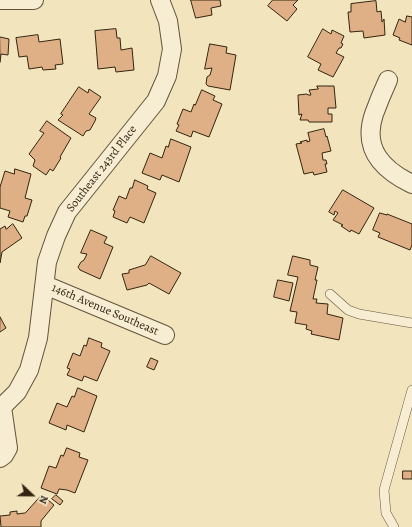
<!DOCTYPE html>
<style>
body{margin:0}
#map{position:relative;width:412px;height:527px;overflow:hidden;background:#f2e4bc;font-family:Alegreya,serif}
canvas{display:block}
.north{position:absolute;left:12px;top:475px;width:40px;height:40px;-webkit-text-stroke:3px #f7edd3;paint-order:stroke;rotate:112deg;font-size:11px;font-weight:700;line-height:16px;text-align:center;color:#332411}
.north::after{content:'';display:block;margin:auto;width:14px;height:18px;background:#332411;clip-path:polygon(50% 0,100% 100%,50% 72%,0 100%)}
</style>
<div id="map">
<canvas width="412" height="527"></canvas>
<div class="north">N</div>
</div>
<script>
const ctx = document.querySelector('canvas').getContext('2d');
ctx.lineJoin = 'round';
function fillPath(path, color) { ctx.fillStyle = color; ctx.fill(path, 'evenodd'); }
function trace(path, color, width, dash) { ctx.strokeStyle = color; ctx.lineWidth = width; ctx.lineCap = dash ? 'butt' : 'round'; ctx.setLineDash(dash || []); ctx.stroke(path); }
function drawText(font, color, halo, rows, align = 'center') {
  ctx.font = font + ' Alegreya,serif'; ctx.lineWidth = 3; ctx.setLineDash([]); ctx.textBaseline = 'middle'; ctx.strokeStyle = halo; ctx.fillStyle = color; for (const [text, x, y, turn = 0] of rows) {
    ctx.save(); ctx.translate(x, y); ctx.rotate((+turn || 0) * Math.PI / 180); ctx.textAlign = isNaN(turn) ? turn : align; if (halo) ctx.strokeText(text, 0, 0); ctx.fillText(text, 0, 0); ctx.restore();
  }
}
const building = new Path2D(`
 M191,0H220L221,6L211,8L212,15L196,18Z
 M273,0H298L293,5L297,9L287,21L268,6Z
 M376,1L377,12L381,11L382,22L384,19L385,35L364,38L363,31L350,32L348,12H351V4Z
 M407,16L412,17V45L399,40L400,38L393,35L399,19L405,22Z
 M116,29L117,38H120L121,50L132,48L134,70L116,72L115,67L98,69L95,31Z
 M323,29L331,34L332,30L344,36L341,43L343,44L341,48H339L336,53L344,57L333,77L318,70L321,64L308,57Z
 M38,35L39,42L60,39L63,64L55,65L56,69L43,70L42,67L29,69L27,56L19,57L16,38Z
 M0,37L9,39L8,55L1,54L0,62Z
 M210,44L227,47L226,53L236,55L230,90L208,86L206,84L207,77L210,75L212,68L205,69Z
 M317,86H334L336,108H328V114H332V122H309L308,120H300L302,114L299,115L298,95L307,94L308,95H311L309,90L318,89Z
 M79,87L88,93L89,89L101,97L89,114L96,118L95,121L90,130L86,131L83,136L58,120L63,115L61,114Z
 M202,90L215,96L213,100L222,104L209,137L193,131L191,137L176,131L179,125L177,124L183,109L191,112L194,104L195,105Z
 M47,121L71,138L60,157L61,158L53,171L50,169L46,175L33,166L35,160L29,154L44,133L40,131Z
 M324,129L326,137L327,136L331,151L322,153L323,160H326L327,164H325L327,172L314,175L313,172L304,174L296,144L302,143L300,142L307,140V142L310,141L308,133Z
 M171,139L191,147L179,182L162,175L160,180L142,173L150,153L162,158L166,146L168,147Z
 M15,169L31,174L25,198L32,200L27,216H25L23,222L8,217L10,211L0,208V187L5,171L14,174Z
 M135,180L148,186L147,189L156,193L144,223L130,217L127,223L113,217L115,211L113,210L119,196L126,199L130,188H132Z
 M343,190L374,208L359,234L351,230L350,232L341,226L343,225L333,220L338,213L335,211L334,215L329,212Z
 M380,213L387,215V214L412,224V245L410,250L378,237L380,233L373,230Z
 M13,224L22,238L2,252L0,263V229L5,226L6,229Z
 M91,230L107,237L104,243L113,247L100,279L80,270L78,267L81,262L84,260L87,254L81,253Z
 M151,256L181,273L169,294L149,283L147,285L127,290L122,274L129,273V270L145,265Z
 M293,256L310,260V265L318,267L315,280H317L313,299H317L316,303L328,304L327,314L343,318L339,340L311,334L312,331L306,329L307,325L295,323L297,312L290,311L298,277L288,275Z
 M278,280L293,283L289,301L274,297Z
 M0,317L6,328L0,332Z
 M89,338L102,343L101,347L110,351L97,381L84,376L82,381L67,375L70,369L67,368L73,353L80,356L84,345L86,346Z
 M151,358L158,361L154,370L147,367Z
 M78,388L97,396L84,432L67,425L66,430L49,423L57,403L67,407L72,396L74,397Z
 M67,448L80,453L79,457L88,460L75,493L67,490L59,489L57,494L41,488L49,466L56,468L61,455L63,456Z
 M403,471H412V479H403Z
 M42,495L54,505L41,521V527H1L0,516L10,515V512L17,511V514L25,513Z
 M56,495L63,501L60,505L52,499Z`);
fillPath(building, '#dfb085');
trace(building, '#332411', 1);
const lane = new Path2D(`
 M330,294L348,310L359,314L412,323
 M394,527L386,513L384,490L412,390`);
const street = new Path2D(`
 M0,0H34
 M388,80C383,91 378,103 374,114C362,149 383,170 412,184
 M45,285L165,335
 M0,409L17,392L29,370L38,338L47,262L56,236L67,212L156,101L167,76L172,49L168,21L160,0
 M0,458L4,455L8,448L2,407`);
trace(lane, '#63543c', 10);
trace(street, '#63543c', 20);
trace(lane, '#f7edd3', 9);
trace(street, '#f7edd3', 18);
drawText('12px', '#332411', '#f7edd3', [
 ["Southeast 243rd Place",102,169,-52],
 ["146th Avenue Southeast",105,310,23]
]);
</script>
